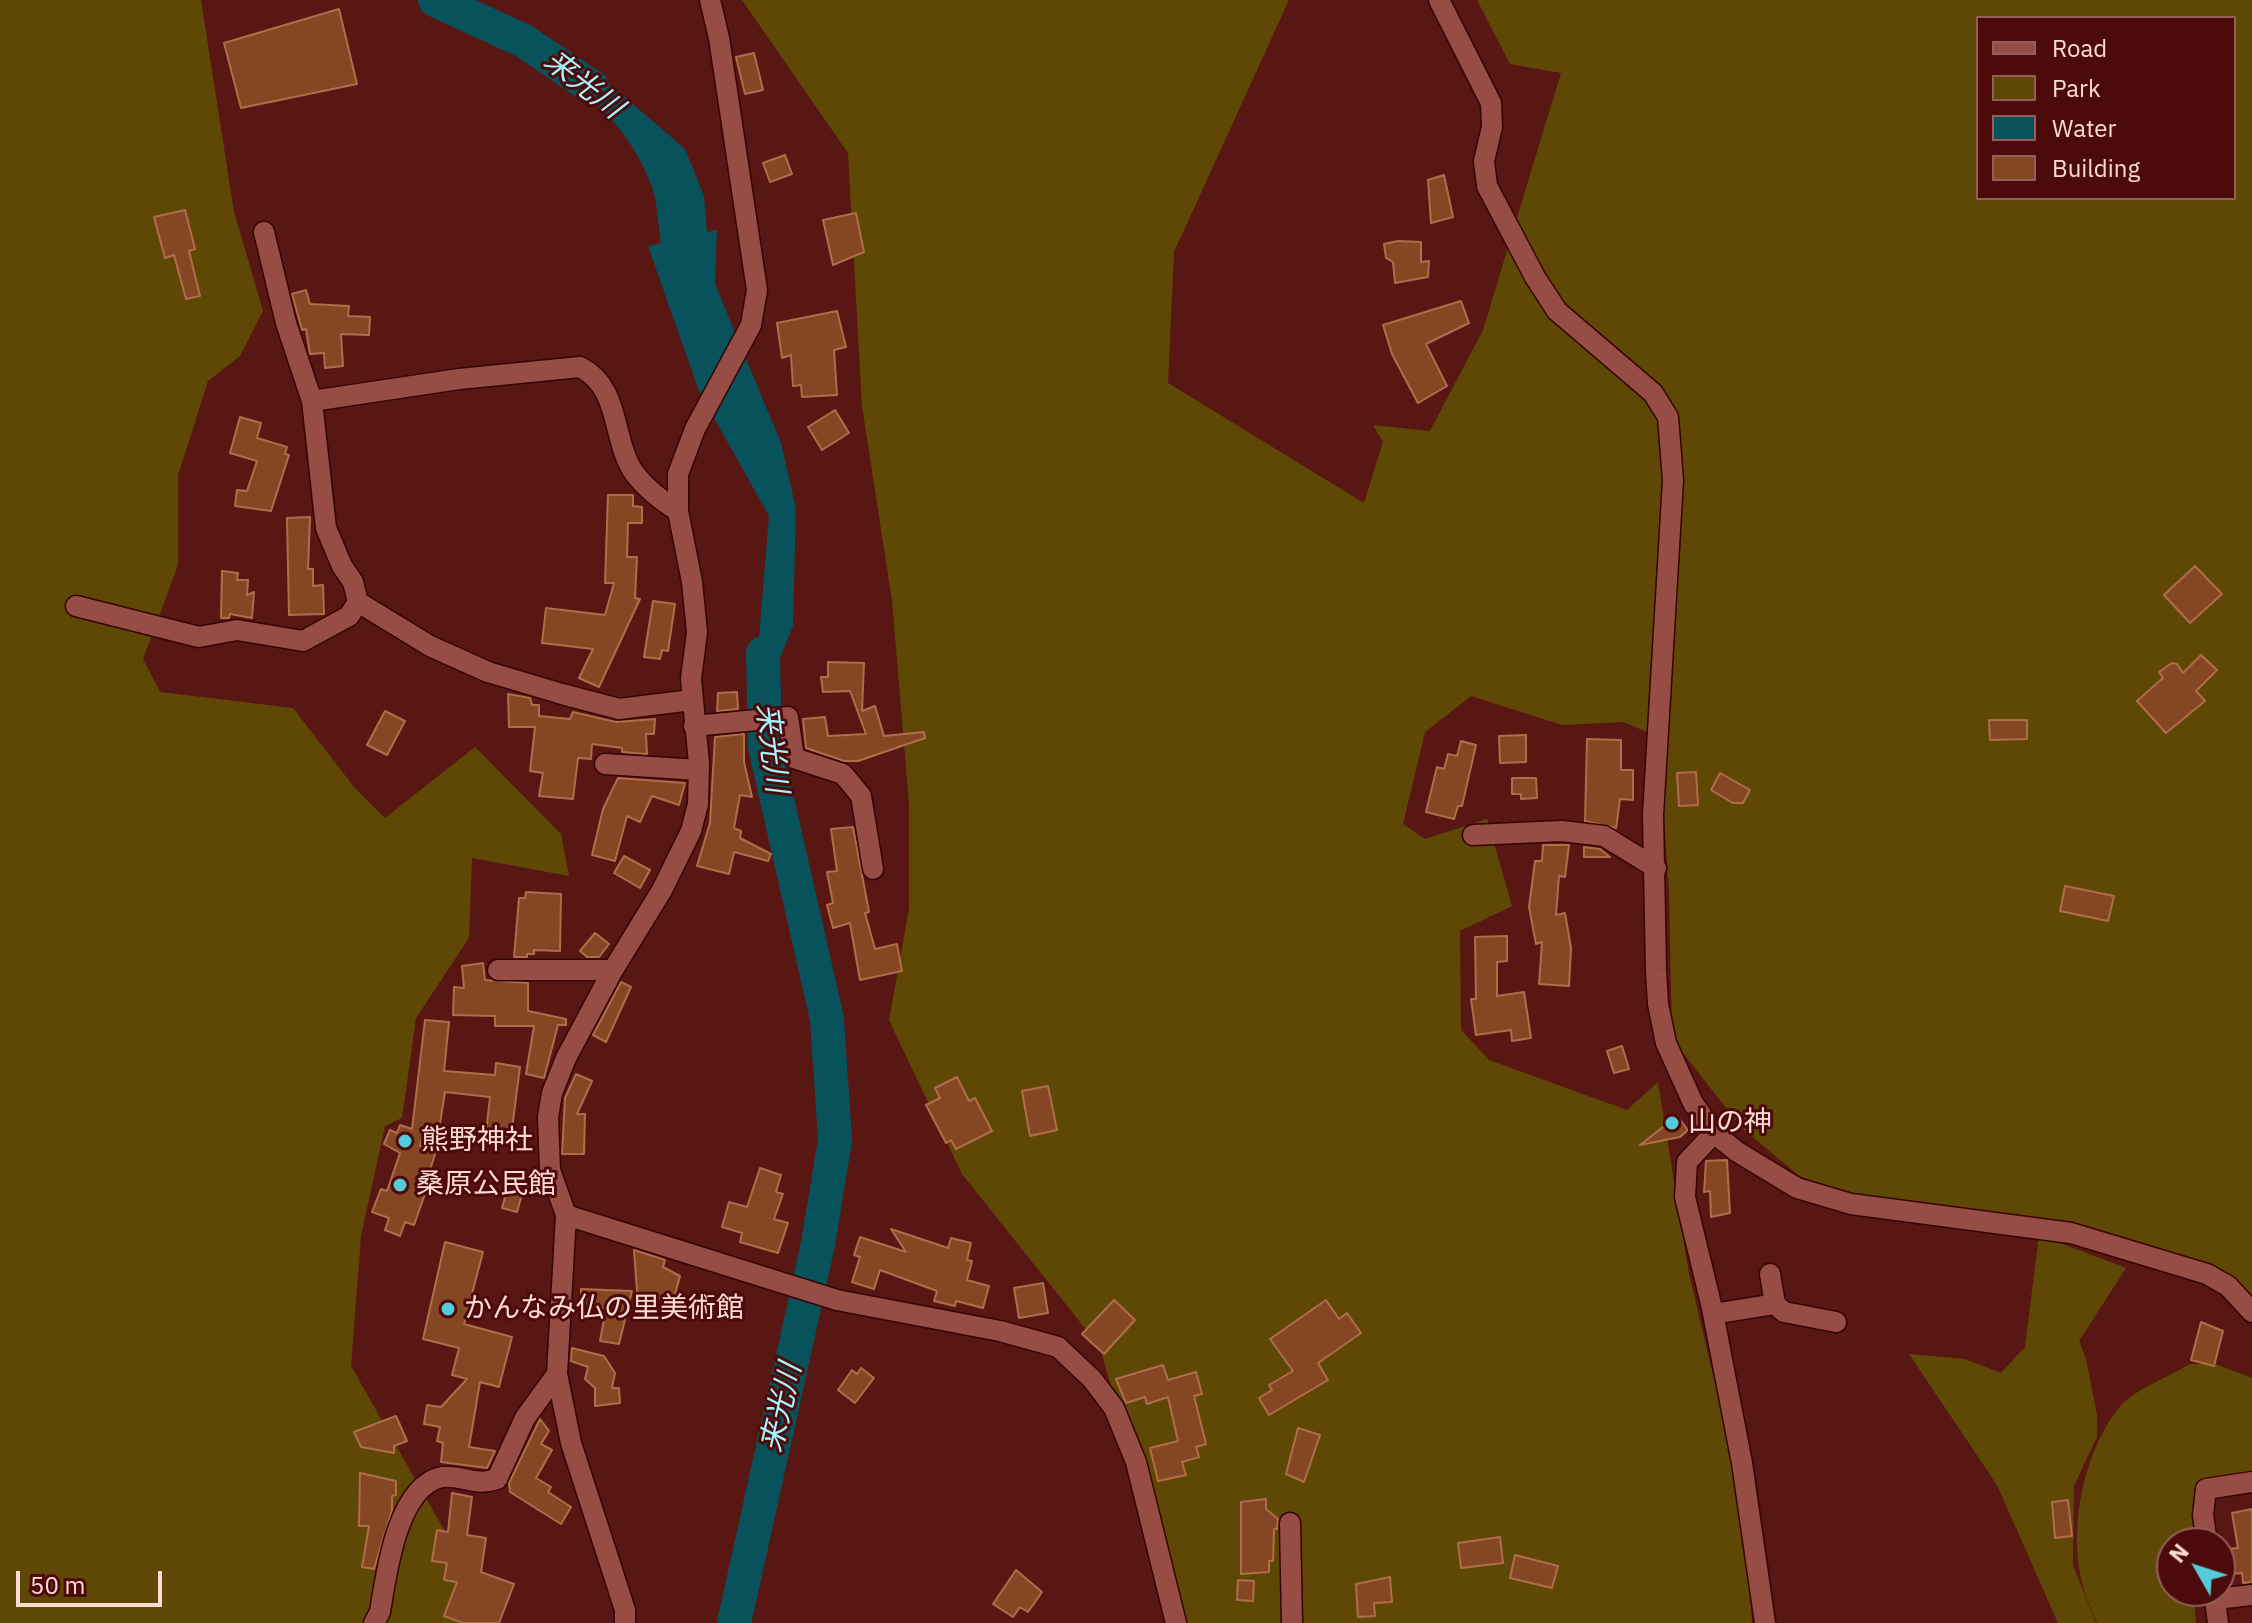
<!DOCTYPE html>
<meta charset="utf-8">
<style>
body{margin:0}
#map{position:relative;width:2252px;height:1623px;overflow:hidden;background:#591714;font-family:"IBM Plex Sans",sans-serif}
canvas{display:block}
.legend{position:absolute;left:1976px;top:16px;width:260px;height:184px;box-sizing:border-box;background:#4d0a0a;border:2px solid #945e5c;margin:0;padding:10px 14px;list-style:none;font-size:24px;color:#fedbd6}
.legend li{display:flex;align-items:center;gap:16px;height:40px}
.legend b{width:40px;border:2px solid #945e5c}
.north{position:absolute;left:2156px;top:1527px;width:80px;height:80px;box-sizing:border-box;background:#4d0a0a;border:2px solid #945e5c;border-radius:50%;rotate:309deg;font-size:22px;font-weight:700;line-height:32px;text-align:center;color:#fedbd6}
.north::after{content:'';display:block;margin:auto;width:28px;height:36px;background:#53cbda;clip-path:polygon(50% 0,100% 100%,50% 72%,0 100%)}
.scale{position:absolute;left:16px;top:1571px;width:146px;height:36px;box-sizing:border-box;border:4px solid #fedbd6;border-top:0;padding-left:10px;font-size:24px;line-height:28px;white-space:nowrap;color:#fedbd6;-webkit-text-stroke:6px #4d0a0a;paint-order:stroke}
</style>
<div id="map">
<canvas width="2252" height="1623"></canvas>
<ul class="legend">
<li><b style="height:10px;background:#954d46"></b>Road</li>
<li><b style="height:22px;background:#5f4806"></b>Park</li>
<li><b style="height:22px;background:#07525b"></b>Water</li>
<li><b style="height:22px;background:#854624"></b>Building</li>
</ul>
<div class="north">N</div>
<div class="scale">50 m</div>
</div>
<script>
const ctx = document.querySelector('canvas').getContext('2d');
ctx.lineJoin = 'round';
function fillPath(path, color) { ctx.fillStyle = color; ctx.fill(path, 'evenodd'); }
function trace(path, color, width, dash) { ctx.strokeStyle = color; ctx.lineWidth = width; ctx.lineCap = dash ? 'butt' : 'round'; ctx.setLineDash(dash || []); ctx.stroke(path); }
function drawText(font, color, halo, rows, align = 'center') {
  ctx.font = font + ' "IBM Plex Sans","Noto Sans JP",sans-serif'; ctx.lineWidth = 6; ctx.setLineDash([]); ctx.textBaseline = 'middle'; ctx.strokeStyle = halo; ctx.fillStyle = color; for (const [text, x, y, turn = 0] of rows) {
    ctx.save(); ctx.translate(x, y); ctx.rotate((+turn || 0) * Math.PI / 180); ctx.textAlign = isNaN(turn) ? turn : align; if (halo) ctx.strokeText(text, 0, 0); ctx.fillText(text, 0, 0); ctx.restore();
  }
}
fillPath(new Path2D(`
 M0,0H201L234,212L263,311L240,356L208,381L178,475V565L143,659L160,692L293,708L354,787L385,818L475,747L561,834L569,876L472,858L469,938L416,1018L402,1118L385,1126L361,1236L351,1366L456,1551L459,1623H0Z
 M742,0H1289L1174,252L1168,383L1364,503L1383,442L1373,425L1430,431L1483,330L1561,73L1510,64L1477,0H2252V1319L2225,1277L2028,1229L1877,1210L1798,1175L1741,1127L1672,1039L1669,889L1658,737L1624,722L1562,725L1471,696L1425,732L1403,824L1425,839L1487,819L1512,906L1460,931L1461,1030L1489,1060L1627,1110L1658,1082L1689,1274L1742,1496L1752,1623H1177L1100,1347L962,1174L889,1020L909,909V804L892,601L862,406L848,153ZM1978,18H2234V198H1978Z
 M2039,1235L2126,1268L2079,1341L2086,1359L2097,1415V1437L2074,1486L2073,1565L2096,1623H2058L1997,1485L1909,1354L1965,1359L2001,1373L2025,1347Z
 M2190,1364H2215L2252,1378V1477L2198,1486L2193,1543H2172V1591H2193L2196,1623H2097C2092,1610 2085,1596 2082,1582C2068,1527 2084,1449 2121,1405C2133,1391 2172,1375 2190,1364Z`), '#5f4806');
fillPath(new Path2D(`
 M540,57L578,65L621,94L685,149L704,196L707,232L717,230L715,284L781,443L796,509L793,626L764,697L755,685L769,516L699,391L648,246L661,243C658,225 658,204 652,187C632,131 588,91 540,57Z`), '#07525b');
trace(new Path2D(`
 M435,0L524,41L592,87
 M734,1623L818,1244L835,1140L827,1019L765,747L763,653`), '#07525b', 34);
const building = new Path2D(`
 M339,9L357,84L241,108L224,43Z
 M754,53L763,90L745,94L736,57Z
 M785,155L792,174L770,182L763,163Z
 M1444,175L1453,217L1431,223L1428,180Z
 M185,210L195,249L189,251L200,296L186,299L174,255L165,258L154,217Z
 M856,213L864,252L833,265L823,220Z
 M1398,241L1421,242V262L1429,261L1428,277L1395,283L1393,262L1386,258L1384,244Z
 M306,290L310,304L349,306L348,316L370,317L369,335L341,334L343,366L325,368L324,353L310,354L306,329L302,330L292,294Z
 M1461,301L1469,323L1426,344L1447,386L1418,403L1392,354L1383,325Z
 M837,311L846,347L834,350L837,395L802,397L801,385L793,386L791,355L782,358L777,323Z
 M835,410L849,433L822,450L808,427Z
 M240,417L261,423L257,438L287,447L285,454L289,455L271,511L235,506L237,490L247,491L257,461L230,453Z
 M608,495H633V506L642,507V523H628L627,557H637L635,598L640,599L599,687L579,678L593,649L542,643L546,608L605,615L614,583H605Z
 M310,517L308,569H313V586L323,585L324,614L289,615L287,518Z
 M2195,566L2222,594L2190,623L2164,595Z
 M222,571L238,573L237,580H248L247,595L254,592L252,618L230,614L229,618H221Z
 M653,601L675,604L668,651L662,650L660,659L644,657Z
 M2201,655L2217,670L2196,691L2205,701L2166,733L2137,701L2163,678L2159,672L2172,663L2177,664L2183,673Z
 M828,662L864,663L862,711L875,706L884,736L924,732L925,738L858,761H844L806,748L803,719L825,717L828,736L866,734L850,691L823,692L821,677H828Z
 M737,692L738,709L717,711L718,693Z
 M508,694L530,698L532,705H539V716L570,719L573,712L616,722L655,719L654,734H646L647,754L622,752V748L592,744L591,759L578,758L573,799L539,796L543,773L530,771L535,727H509Z
 M385,711L405,721L387,755L367,745Z
 M1989,720H2027V739L1990,740Z
 M744,734V762L752,797L740,795L734,828L741,831L740,838L771,854L768,861L734,852L729,874L697,866L710,823L715,737Z
 M1526,735V762L1500,763L1499,736Z
 M1587,739L1621,740V770H1633V800L1620,799L1616,828L1585,821Z
 M1461,741L1476,745L1462,806H1458L1454,819L1426,812L1437,767L1444,769L1448,754L1457,756Z
 M1696,772L1698,805L1679,806L1677,773Z
 M1720,773L1750,790L1743,803H1733L1711,790Z
 M618,778L685,783L679,805L652,796L640,822L627,816L615,861L592,855L603,809Z
 M1512,778H1536L1537,798L1521,799V794H1512Z
 M853,827L869,912L865,913L875,949L897,944L902,971L860,980L850,923L833,928L827,905L833,903L827,872L837,871L831,829Z
 M1543,845H1569L1565,877L1559,876L1556,915L1565,913L1571,948L1569,986L1539,984L1542,942L1536,944L1529,907L1535,861H1542Z
 M1584,847L1600,849L1610,857H1584Z
 M624,856L650,870L640,888L614,873Z
 M2065,886L2114,896L2108,921L2060,911Z
 M526,892L561,894L560,951L534,950V954H527V957H514L519,898H525Z
 M595,933L609,944L599,957H587L580,951Z
 M1507,936V961L1497,962V996L1524,992L1531,1038L1512,1041L1511,1030L1476,1035L1471,999H1476L1475,937Z
 M483,963L485,980L528,983V1011L566,1019V1025H558L544,1078L526,1074L534,1026H495V1016L453,1015L454,987L464,988L462,966Z
 M621,982L631,987L606,1042L593,1035Z
 M425,1020L449,1022L444,1071L495,1075L496,1063L520,1067L510,1144L485,1141L490,1097L445,1092L438,1136L423,1134L420,1146L436,1151L429,1173L432,1174L414,1225L405,1222L400,1236L385,1230L389,1218L372,1212L381,1189L387,1191L400,1153L384,1144L390,1130L397,1133L400,1125L412,1129Z
 M1622,1046L1629,1069L1614,1073L1607,1051Z
 M576,1074L592,1081L577,1114H585L584,1154H562L565,1098Z
 M957,1077L969,1101L975,1098L992,1131L956,1149L951,1140L946,1143L926,1105L940,1098L935,1088Z
 M1048,1086L1057,1130L1030,1136L1022,1091Z
 M1677,1116L1688,1130L1680,1137L1640,1145Z
 M1727,1160L1730,1213L1711,1217L1710,1191L1704,1192L1706,1161Z
 M760,1168L781,1175L776,1192L783,1194L774,1219L788,1223L778,1253L740,1242L742,1233L722,1227L729,1202L747,1207Z
 M512,1172L527,1176L517,1212L502,1208Z
 M891,1229L948,1248L951,1238L971,1243L967,1260L972,1261L967,1280L989,1286L983,1308L956,1301L955,1306L934,1301L937,1291L880,1270L874,1289L852,1282L860,1257L854,1255L860,1237L906,1252Z
 M445,1242L483,1252L464,1324L512,1337L499,1387L480,1382L469,1447L495,1451L487,1468L441,1462L443,1443L437,1441L440,1427L424,1424L427,1405L441,1407L467,1379L452,1375L459,1348L423,1339Z
 M634,1250L665,1260L663,1267L680,1276L673,1302L637,1292Z
 M1043,1283L1048,1313L1019,1318L1014,1288Z
 M581,1289L632,1291L619,1344L600,1341L606,1308L581,1307Z
 M1114,1300L1135,1320L1104,1354L1082,1334Z
 M1326,1300L1339,1319L1347,1313L1361,1333L1318,1363L1328,1380L1269,1415L1259,1398L1272,1390L1269,1385L1293,1371L1270,1339Z
 M2201,1322L2223,1331L2214,1366L2191,1360Z
 M572,1348L604,1356L615,1373L612,1388H619L620,1403L595,1406V1388L585,1379L588,1367L571,1361Z
 M1163,1365L1168,1380L1196,1372L1202,1394L1194,1396L1206,1444L1196,1447L1199,1457L1182,1462L1186,1475L1158,1481L1150,1448L1178,1441L1168,1397L1147,1404L1145,1397L1126,1403L1116,1379Z
 M861,1368L874,1378L855,1403L838,1390L852,1370L857,1374Z
 M396,1416L407,1441L394,1446V1453L361,1447L354,1432Z
 M540,1419L549,1431L541,1444L552,1450L536,1478L551,1487L548,1492L571,1507L561,1524L510,1492L509,1483Z
 M1298,1428L1320,1435L1304,1482L1286,1474Z
 M360,1473L396,1481V1495L392,1496V1510L374,1569L362,1567L369,1526H359Z
 M452,1493L472,1497L467,1535L486,1538L481,1572L514,1584L499,1623H463L444,1616L457,1582L444,1580L447,1563L432,1561L437,1530L448,1532Z
 M1266,1499V1509L1278,1519L1277,1529H1274L1273,1561H1269V1572L1241,1574V1502Z
 M2068,1500L2072,1536L2055,1538L2052,1502Z
 M2252,1509V1582L2243,1583L2242,1573L2230,1574L2228,1549L2238,1548L2232,1513Z
 M1500,1537L1503,1563L1461,1568L1458,1543Z
 M1515,1555L1558,1566L1552,1588L1510,1578Z
 M1016,1570L1042,1592L1028,1612L1020,1607L1013,1617L993,1604Z
 M1390,1577L1392,1602L1374,1603L1375,1616L1358,1617L1356,1584Z
 M1238,1580L1254,1581L1253,1601L1237,1600Z`);
fillPath(building, '#854624');
trace(building, '#b06d4b', 2);
const minor = new Path2D(`
 M1439,0L1491,103L1492,127L1484,161L1487,186L1535,277L1557,311L1653,393L1668,417L1673,480L1653,815L1656,970L1658,1004L1666,1043L1693,1103L1714,1133L1736,1151L1797,1188L1851,1204L2071,1233L2207,1274L2228,1286L2252,1312
 M312,401L459,379L580,367C622,388 611,441 635,474C647,490 662,501 678,511
 M358,602L430,646L488,672L562,694L619,709L692,700
 M76,606L199,637L237,630L303,641L349,616L358,602L353,582L342,566L326,528L312,401L286,323L264,232
 M694,726L788,717L794,758L843,774L861,796L873,869
 M605,764L699,770
 M1473,835L1562,831L1604,836L1656,868
 M498,970H613
 M1714,1133L1687,1162L1685,1197L1712,1308L1742,1463L1765,1623
 M566,1215L837,1300L1000,1331L1058,1347L1092,1379L1114,1408L1136,1462L1176,1623
 M1770,1274L1775,1304
 M1713,1314L1775,1304L1784,1312L1836,1322
 M1290,1523L1292,1623
 M2207,1543L2203,1515L2206,1489L2252,1482
 M2214,1591L2218,1623
 M2216,1599L2252,1595
 M374,1623L380,1612C386,1575 397,1486 442,1477C461,1474 474,1487 497,1479L525,1418L557,1374
 M625,1623V1610L571,1443L557,1374L566,1215L550,1170L548,1117L552,1093L566,1058L613,970L662,890L691,831L698,804L699,763L691,679L697,632L692,582L678,511V474L695,429L751,325L757,290L719,38L710,0`);
trace(minor, '#360404', 23);
trace(minor, '#954d46', 20);
for (const [x, y, r, color] of [
 [1672,1123,8,"#53cbda"],
 [405,1141,8,"#53cbda"],
 [400,1185,8,"#53cbda"],
 [448,1309,8,"#53cbda"]
]) { const dot = new Path2D(); dot.arc(x, y, r, 0, 2 * Math.PI); ctx.fillStyle = color; ctx.fill(dot); trace(dot, '#4d0a0a', 3); }
drawText('28px', '#fedbd6', '#4d0a0a', [
 ["山の神",1688,1123],
 ["熊野神社",421,1141],
 ["桑原公民館",416,1185],
 ["かんなみ仏の里美術館",464,1309]
], 'left');
drawText('italic 30px', '#a4f3fe', '#4d0a0a', [
 ["来光川",583,85,38],
 ["来光川",771,748,83],
 ["来光川",782,1408,-77]
]);
</script>
